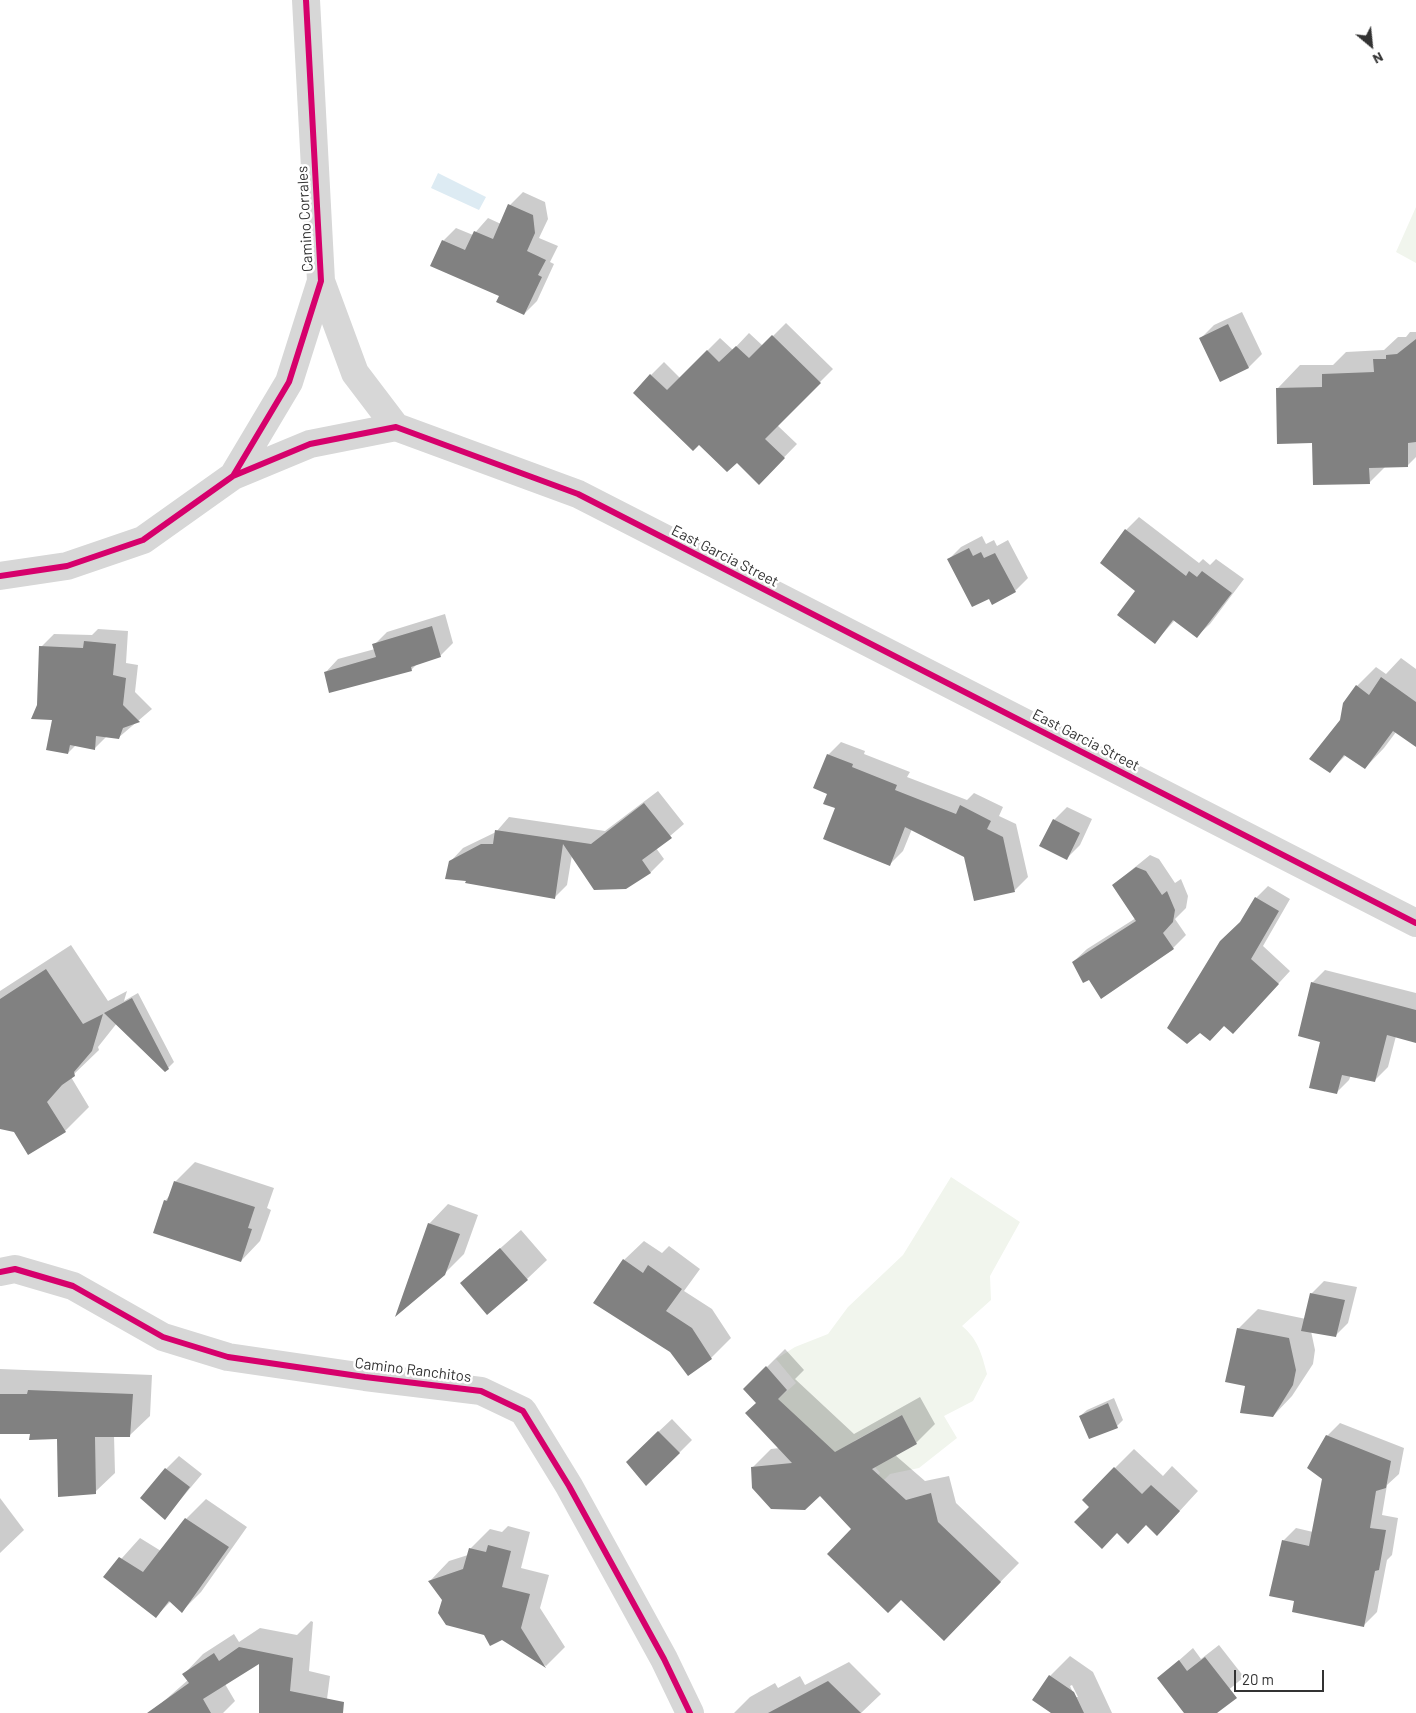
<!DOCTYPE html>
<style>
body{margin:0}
#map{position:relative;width:1416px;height:1713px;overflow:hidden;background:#fff;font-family:Barlow,sans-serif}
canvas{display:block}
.north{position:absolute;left:1346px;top:20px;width:50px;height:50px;-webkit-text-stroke:4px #fff;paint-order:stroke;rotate:152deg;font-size:14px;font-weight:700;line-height:20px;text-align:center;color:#333}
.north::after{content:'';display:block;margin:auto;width:18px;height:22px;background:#333;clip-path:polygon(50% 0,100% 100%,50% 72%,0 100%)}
.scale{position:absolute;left:1234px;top:1670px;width:90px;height:22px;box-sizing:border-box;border:2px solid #333;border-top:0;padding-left:6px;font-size:15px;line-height:18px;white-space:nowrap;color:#333;-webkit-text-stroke:4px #fff;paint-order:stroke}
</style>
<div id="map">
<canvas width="1416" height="1713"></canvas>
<div class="north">N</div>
<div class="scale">20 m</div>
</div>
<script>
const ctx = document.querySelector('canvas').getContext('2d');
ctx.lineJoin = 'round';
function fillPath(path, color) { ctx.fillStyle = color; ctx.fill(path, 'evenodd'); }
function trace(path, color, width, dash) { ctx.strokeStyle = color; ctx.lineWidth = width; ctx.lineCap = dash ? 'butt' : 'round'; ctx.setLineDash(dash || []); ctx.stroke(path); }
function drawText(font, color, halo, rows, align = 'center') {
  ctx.font = font + ' Barlow,sans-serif'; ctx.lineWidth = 5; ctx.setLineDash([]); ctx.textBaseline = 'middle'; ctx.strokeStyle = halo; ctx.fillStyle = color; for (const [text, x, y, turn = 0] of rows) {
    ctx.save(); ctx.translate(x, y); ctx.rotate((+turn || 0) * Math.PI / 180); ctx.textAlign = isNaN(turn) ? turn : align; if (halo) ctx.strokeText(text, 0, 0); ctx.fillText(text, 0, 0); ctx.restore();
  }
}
fillPath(new Path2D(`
 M1416,207V263L1396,252Z
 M951,1177L1020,1222L990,1276L991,1300L962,1326C978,1339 982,1355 987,1374L973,1401L944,1416L957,1438L919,1468L890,1474L875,1489L855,1496L880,1473L875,1467L917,1444L902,1415L854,1441L848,1465L770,1406L796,1383L776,1359L795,1347L828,1334L848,1307L903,1255Z`), '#f1f5ed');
fillPath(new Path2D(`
 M438,173L486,197L479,210L431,188Z`), '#ddebf3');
fillPath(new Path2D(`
 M523,192L545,202L548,219L539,238L558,246L550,262L554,264L537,301L524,314L501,296L443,241L456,228L473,235L488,218L501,224L510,205Z
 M1242,312L1262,354L1249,367L1221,380L1201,338L1214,325Z
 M786,323L833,369L777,425L797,444L759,483L651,375L664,362L680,378L720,338L733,350L749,333L763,346Z
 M1410,332H1416V457L1407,466H1386L1369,483L1314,442L1278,388L1300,365H1333L1346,352L1384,350L1398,337H1406Z
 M1139,517L1199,563L1203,559L1210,565L1216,559L1244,579L1210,624L1197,636L1175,620L1155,642L1137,591L1126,530Z
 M982,536L986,544L994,540L997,546L1008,540L1028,578L1015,591L989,597L948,560L961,547Z
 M445,614L453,643L440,656L418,663L411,670L325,673L338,659L375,649L374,645L387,632Z
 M98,629L128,631L126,663L138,665L135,692L152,709L118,738L107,736L94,749L76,745L68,753L53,719L38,705L41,647L54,634L92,635Z
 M1401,658L1416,669V746L1396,732L1384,748L1365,768L1346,755L1330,771L1341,721L1357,686L1376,667L1386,674Z
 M841,742L865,751L864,754L910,772L907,777L967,800L974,793L1003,807L999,816L1016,824L1028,877L1015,890L975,899L965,856L912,829L903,851L890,864L837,808L828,793V755Z
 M658,791L684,824L656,848L664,859L651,872L625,888L572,855L567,885L554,898L450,862L463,848L496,832L509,817L605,831Z
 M1067,807L1092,819L1080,845L1067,858L1054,820Z
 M1150,855L1159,859L1175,883L1181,879L1188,896L1186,908L1175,919L1186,935L1173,948L1089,978L1073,962L1087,949L1136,918L1113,885Z
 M1268,886L1290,899L1263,946L1290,971L1245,1020L1256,898Z
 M71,945L108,1001L127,991L124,1001L138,993L174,1062L168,1068L117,1023L98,1047L99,1050L71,1077L89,1107L65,1131H15L0,1128V991Z
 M1325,970L1416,993V1042L1396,1036L1388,1067L1375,1080L1351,1075L1349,1080L1336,1093L1322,1041L1312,983Z
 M195,1162L274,1188L267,1208L271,1210L260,1241L241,1261L165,1201L170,1195L175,1182Z
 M448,1204L478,1215L464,1254L444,1274L429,1224Z
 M521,1230L547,1260L527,1279L461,1283Z
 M644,1241L662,1253L669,1246L700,1269L684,1291L712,1309L731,1338L711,1358L688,1374L624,1260Z
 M1324,1281L1357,1287L1348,1323L1335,1336L1311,1331L1315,1350L1313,1364L1292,1396L1273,1416L1247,1385L1238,1329L1258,1309L1306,1319L1311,1294Z
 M785,1349L804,1370L795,1379L854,1434L920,1397L935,1424L916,1443L895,1455L925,1481L949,1476L956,1503L1019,1563L963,1620L852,1529L820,1494L752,1468L771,1449L780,1448L757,1403L745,1389Z
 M0,1369L152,1375L150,1416L130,1435H114L115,1473L95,1492L59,1438L31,1433L0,1432Z
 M1114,1398L1123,1420L1117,1426L1080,1416L1087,1410Z
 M672,1419L692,1440L679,1453L640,1449Z
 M1340,1423L1404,1448L1399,1474L1387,1485L1382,1515L1398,1518L1392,1555L1387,1560L1377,1612L1364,1625L1296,1600L1283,1541L1296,1528L1313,1532L1323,1478L1327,1436Z
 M1134,1449L1163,1476L1172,1466L1198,1491L1176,1515L1117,1531L1091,1507L1115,1468Z
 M179,1456L202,1474L165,1518L166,1469Z
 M0,1498L24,1530L0,1553Z
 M206,1499L247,1527L201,1592L182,1611L171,1601L156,1616L105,1577L140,1538L161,1551L186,1519Z
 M508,1526L530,1532L521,1568L549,1575L540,1608L565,1647L546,1666L502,1638L485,1634L443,1600L430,1581L449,1561L468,1555L470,1549L490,1529L502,1532Z
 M311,1621L313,1622L309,1671L330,1676L327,1699L313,1713H260V1662L225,1684L235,1701L223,1713H159L156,1708L188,1680L184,1674L203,1654L234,1634L239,1642L260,1628L297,1635Z
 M1219,1645L1244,1677L1201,1713H1186L1159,1678L1193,1648L1201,1659Z
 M1070,1656L1093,1672L1112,1713H1054L1034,1699L1050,1676ZM1072,1685L1078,1697H1075L1070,1686Z
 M849,1662L881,1694L861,1713H734L750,1697L775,1683L778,1688L800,1676L805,1685Z`), '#0003');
fillPath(new Path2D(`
 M508,204L533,215L535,233L527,251L546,260L538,275L542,277L524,315L496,302L499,296L430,266L442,240L465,250L474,231L493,239Z
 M1228,324L1249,368L1220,382L1199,338Z
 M772,335L821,383L765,439L785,458L759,485L737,463L727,472L699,445L693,451L633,393L650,374L667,390L707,350L719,362L736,346L749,358Z
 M1416,339V442L1408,443V467L1369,468L1370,484L1313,485L1312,443L1277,444L1276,388L1322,387V374L1374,372L1373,359H1386V355L1397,354Z
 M1125,529L1186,576L1189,571L1197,577L1202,571L1232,593L1197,638L1173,620L1155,644L1117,615L1135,591L1100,563Z
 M969,548L973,556L981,552L984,558L995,553L1016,592L992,605L989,599L972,607L947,559Z
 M432,626L441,657L411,667L412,671L329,693L324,672L376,657L372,644Z
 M84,641L116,644L113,675L126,678L123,705L140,722L123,728L119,739L96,736L95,750L70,745L68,754L46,750L52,720L31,719L37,705L39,646L83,648Z
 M1381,677L1416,702V747L1393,731L1365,769L1344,755L1330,773L1309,759L1340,720L1343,703L1356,685L1369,695Z
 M827,754L853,764L852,767L897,785L895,790L956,814L960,805L991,821L987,829L1003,837L1015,892L974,901L964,857L905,827L890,866L823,839L835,808L823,804L827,794L813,788Z
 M644,803L672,838L642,860L651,873L626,889L594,890L563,844L555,899L465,883L466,881L445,879L449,861L481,844H493L495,830L591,844Z
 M1053,819L1080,833L1067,860L1039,846Z
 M1136,867L1146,871L1162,895L1167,891L1175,910L1173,922L1163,933L1174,949L1101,999L1089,980L1083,983L1072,962L1136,921L1112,885Z
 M1255,897L1279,911L1251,959L1279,984L1233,1034L1224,1026L1210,1041L1200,1033L1187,1044L1167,1028L1220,941L1240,922Z
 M46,969L83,1024L103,1014L92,1051L74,1072L75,1076L62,1085L47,1102L66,1132L28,1155L14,1132L0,1129V999Z
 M1311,982L1416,1010V1043L1387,1035L1375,1082L1342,1075L1337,1094L1309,1088L1320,1042L1298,1036Z
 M132,998L169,1069L165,1072L104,1013Z
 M174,1181L255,1207L248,1228L252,1229L241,1262L153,1233L164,1200L167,1201Z
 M428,1223L460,1234L445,1275L395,1317Z
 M500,1248L528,1280L487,1315L460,1283Z
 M623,1259L643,1273L648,1265L682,1289L666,1311L692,1328L712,1359L688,1376L670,1352L593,1303Z
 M1310,1293L1345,1300L1336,1337L1301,1331Z
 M1237,1328L1289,1338L1296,1370L1293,1385L1273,1417L1240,1413L1245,1386L1225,1382Z
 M766,1366L787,1390L778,1399L835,1452L902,1415L917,1444L872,1469L906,1500L931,1493L938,1522L1001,1582L944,1641L901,1600L888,1613L827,1554L851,1529L820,1496L805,1510L771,1509L752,1488L751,1467L792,1463L745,1413L756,1403L743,1389Z
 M28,1390L133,1394L130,1437H95L96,1494L58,1497L57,1439L29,1440L30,1434H0V1394H27Z
 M1108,1403L1118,1428L1089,1439L1079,1416Z
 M658,1431L680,1453L646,1486L626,1462Z
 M1326,1435L1391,1461L1386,1488L1376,1491L1370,1528L1386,1530L1379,1570L1375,1571L1364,1627L1292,1612L1294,1601L1269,1596L1282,1540L1309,1546L1322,1479L1307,1468Z
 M1114,1467L1142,1494L1151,1485L1180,1511L1157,1536L1146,1525L1128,1544L1117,1533L1102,1549L1074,1522L1089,1507L1082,1500Z
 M165,1468L190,1487L165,1520L140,1498Z
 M185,1518L229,1547L182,1613L169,1601L156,1618L103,1577L119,1557L143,1572Z
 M488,1545L511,1551L502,1587L530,1594L521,1628L546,1668L502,1640L490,1646L484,1635L446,1625L438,1613L442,1600L428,1581L463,1569L469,1548L486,1552Z
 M239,1647L293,1658L290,1691L344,1702L343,1713H259V1664L203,1699L211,1713H147L189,1683L182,1674L214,1653L219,1661Z
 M1205,1657L1237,1698L1217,1713H1184L1157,1678L1179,1660L1187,1671Z
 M1049,1675L1074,1692L1084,1713H1051L1032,1700Z
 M828,1681L861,1713H768Z`), '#818181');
trace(new Path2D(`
 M306,0L321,281L355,373L396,427
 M233,476L289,382L321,281
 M0,576L67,566L143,540L233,476L310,444L396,427L578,494L1416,923
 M0,1272L15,1269L73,1286L163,1337L228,1357L365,1377L481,1391L523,1411L569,1486L664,1659L690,1713`), '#d7d7d7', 28);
trace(new Path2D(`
 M233,476L289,382L321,281L306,0
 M0,576L67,566L143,540L233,476L310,444L396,427L578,494L1416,923
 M0,1272L15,1269L73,1286L163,1337L228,1357L365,1377L481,1391L523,1411L569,1486L664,1659L690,1713`), '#d6006c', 6);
drawText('15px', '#333', '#fff', [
 ["Camino Corrales",305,219,-93],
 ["East Garcia Street",725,556,27],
 ["East Garcia Street",1086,740,27],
 ["Camino Ranchitos",413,1370,7]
]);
</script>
